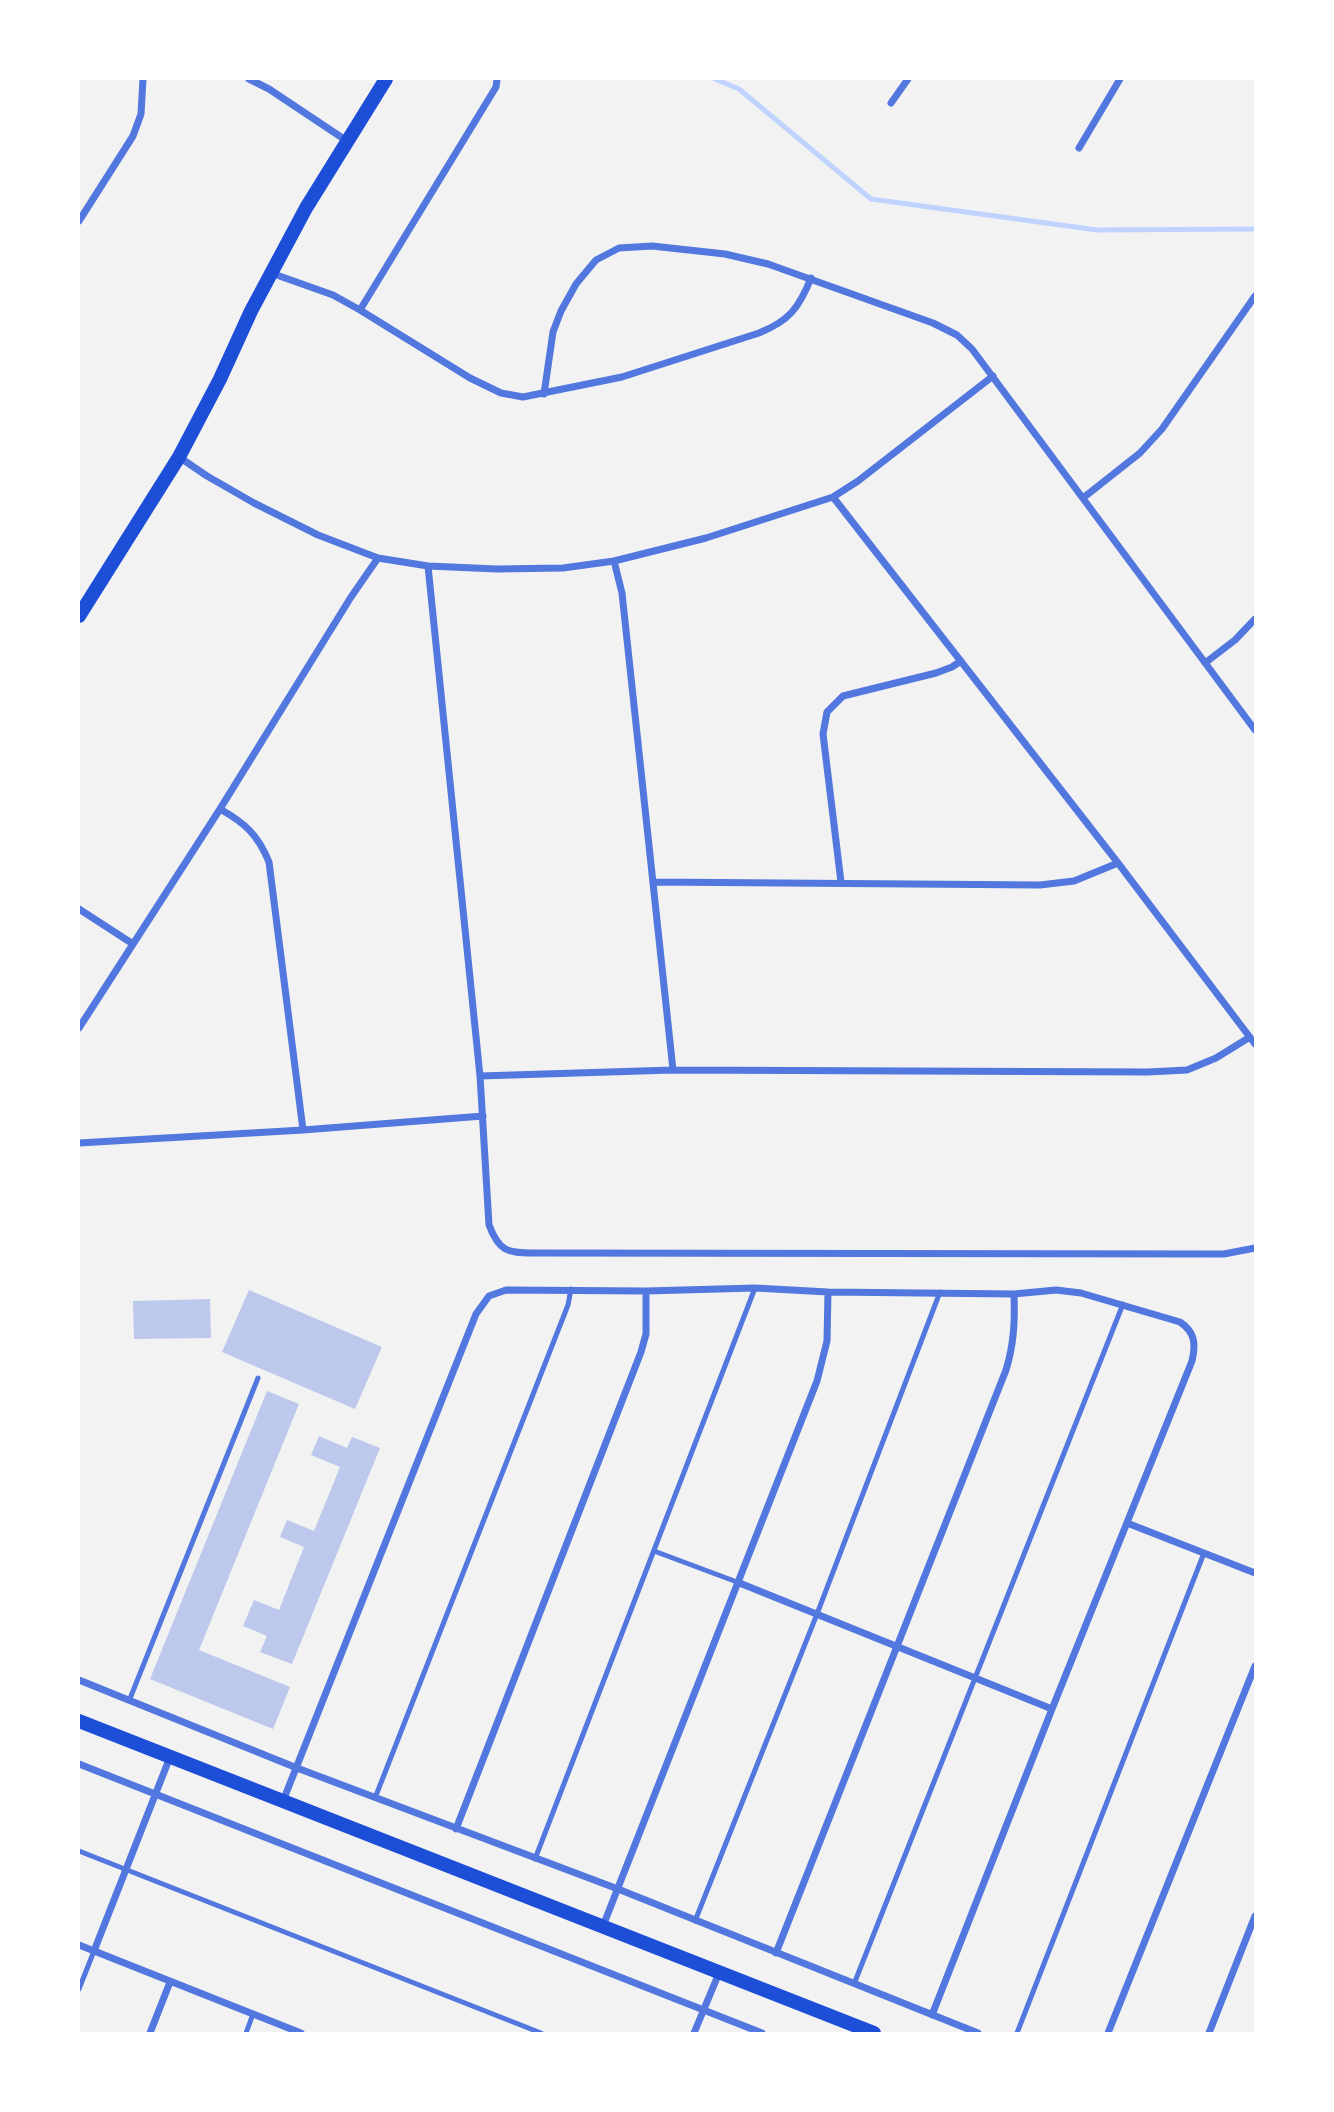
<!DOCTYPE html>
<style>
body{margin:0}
#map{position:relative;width:1334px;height:2112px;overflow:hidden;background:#f2f2f2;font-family:Lato,sans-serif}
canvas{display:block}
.frame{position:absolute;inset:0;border:80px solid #fff;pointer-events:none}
</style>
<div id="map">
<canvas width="1334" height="2112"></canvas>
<div class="frame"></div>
</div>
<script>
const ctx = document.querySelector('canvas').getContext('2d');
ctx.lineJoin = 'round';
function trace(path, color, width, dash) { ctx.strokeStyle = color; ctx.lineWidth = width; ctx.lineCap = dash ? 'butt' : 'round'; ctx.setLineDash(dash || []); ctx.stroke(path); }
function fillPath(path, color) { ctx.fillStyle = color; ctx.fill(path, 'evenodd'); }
trace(new Path2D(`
 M715,79L739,89L871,199L1097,230L1255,229`), '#bfd3fe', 5);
fillPath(new Path2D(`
 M249,1290L382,1347L355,1409L222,1352Z
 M210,1299L211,1338L134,1339L133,1301Z
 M267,1391L299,1404L199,1650L290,1687L273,1729L150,1679Z
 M319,1436L347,1448L352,1437L380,1448L292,1664L260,1652L267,1636L243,1626L254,1600L279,1610L304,1547L280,1537L287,1520L314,1531L340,1467L311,1455Z`), '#bdc9ec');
trace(new Path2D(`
 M654,1551L737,1582
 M129,1701L258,1378
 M375,1798L568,1305L571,1289
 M79,1851L541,2033
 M535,1859L755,1288
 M695,1921L817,1614L940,1292
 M854,1984L1123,1304
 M79,1989L94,1951
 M246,2033L253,2014
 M1017,2033L1204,1553`), '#5277de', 5);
trace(new Path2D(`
 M249,79L269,89L347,141
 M891,103L908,79
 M1079,148L1120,79
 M79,221L133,136L141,114L143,79
 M271,273L333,295L360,310L470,378L501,393L523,397L622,377L759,333C789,321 799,308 811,278
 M360,310L496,87L497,79
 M544,394L553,332L561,311L576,284L596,260L619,248L652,246L725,254L768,264L933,323L957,335L972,349L1255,730
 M179,457L207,476L254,503L318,535L378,558L428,566L497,569L563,568L614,561L706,538L833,497L858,481L993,376
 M833,497L1118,863L1255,1044
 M1083,498L1140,453L1162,429L1255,296
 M614,561L622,593L673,1070
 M428,566L480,1076L489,1225C499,1251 507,1253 533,1253L1224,1254L1255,1248
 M1205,663L1235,640L1255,619
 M220,809C245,823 258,835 269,862L303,1130
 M653,882L1040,885L1074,881L1118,863
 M841,882L823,734L827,712L843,696L936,673L952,667L961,661
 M79,909L133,944
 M79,1028L220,809L351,597L378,558
 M480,1076L673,1070L1148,1072L1187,1070L1216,1058L1250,1037
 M79,1143L303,1130L483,1116
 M1127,1523L1255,1573
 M737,1582L1052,1709
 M79,1680L297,1768L618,1889L978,2033
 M79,1764L762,2033
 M283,1801L476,1314L489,1296L506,1290L646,1291L755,1288L828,1292L1014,1294L1056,1290L1081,1293L1180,1322C1195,1332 1196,1344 1192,1361L1052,1709L932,2015
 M456,1829L641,1352L646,1334V1291
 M603,1926L817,1381L827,1341L828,1292
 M79,1945L301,2033
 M94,1951L170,1757
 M776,1953L1006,1370C1014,1344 1015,1321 1014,1294
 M150,2033L170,1982
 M694,2033L719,1973
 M1108,2033L1255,1666
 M1209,2033L1255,1916`), '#5277de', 7);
trace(new Path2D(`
 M79,616L179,457L220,379L251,311L306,208L386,79
 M79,1721L874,2033`), '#1d4ed8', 14);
</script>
